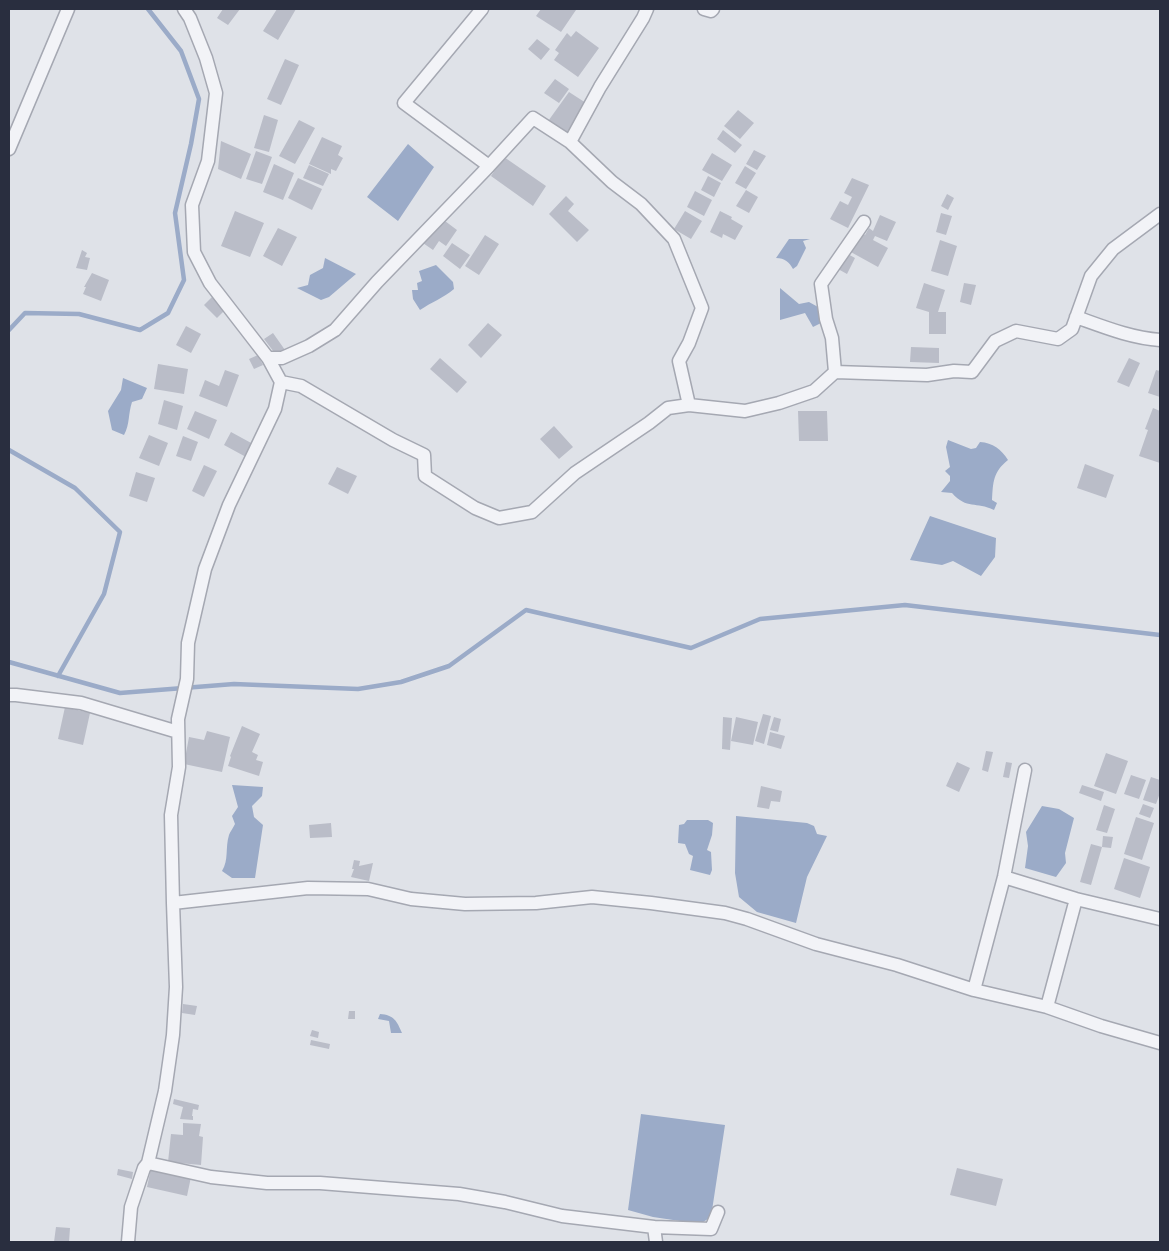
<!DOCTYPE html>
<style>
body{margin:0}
#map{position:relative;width:1169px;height:1251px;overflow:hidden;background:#dfe2e8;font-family:"Fira Sans Condensed",sans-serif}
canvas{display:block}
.frame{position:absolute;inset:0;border:10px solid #292e3f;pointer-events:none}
</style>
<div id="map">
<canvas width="1169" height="1251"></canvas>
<div class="frame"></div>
</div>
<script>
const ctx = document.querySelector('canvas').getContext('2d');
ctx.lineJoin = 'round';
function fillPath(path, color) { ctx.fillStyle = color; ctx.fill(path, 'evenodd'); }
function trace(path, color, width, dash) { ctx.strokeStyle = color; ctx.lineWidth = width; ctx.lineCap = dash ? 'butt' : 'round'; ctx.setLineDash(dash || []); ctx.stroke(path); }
fillPath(new Path2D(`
 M408,144L434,167L398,221L367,197Z
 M789,239H810L803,241L806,248L797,266L793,269C789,262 785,258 776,258Z
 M325,258L356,274L329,297L321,300L297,288L308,285L310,275L323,268Z
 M436,265L453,282L454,289C443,298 432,302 420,310L413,299L412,290H418L417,283L422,281L419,271Z
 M780,288L799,304L809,302L818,307L821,323L813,327L805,313L780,320Z
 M123,378L147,388L142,399L132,402C128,414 130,424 124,435L112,430L108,411L121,390Z
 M948,440L971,449L976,448L980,442C993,443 1001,449 1008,460C993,472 993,482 992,500L997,503L994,510C976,501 967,510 952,493L941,492L950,481V476L945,471L950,467L946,447Z
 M930,516L996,538L995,557L981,576L953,561L942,565L910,560Z
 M232,785L263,787L262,796L252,806L254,817L263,825L255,878H232L222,871C229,860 225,848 229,835C230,832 233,828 235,824L232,816L238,807Z
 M1042,806L1059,809L1074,818L1065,853L1066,863L1056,877L1025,868L1028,846L1026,832Z
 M736,816L807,823L814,826L817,834L827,836L807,877L796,923L757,912L739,897L735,873Z
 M687,820H708L713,823L712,835L707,850L711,852L712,870L710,875L690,870L693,856L689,854L685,844L678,843L679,825L684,824Z
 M380,1014C394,1015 397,1021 402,1033H391L389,1021L378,1019Z
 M641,1114L725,1125L711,1217L700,1224L653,1217L628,1210Z`), '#9babc8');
trace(new Path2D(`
 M9,330L25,313L79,314L140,330L168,313L184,280L175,213L191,144L199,99L181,51L148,9
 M9,450L75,488L120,532L104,594L58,676
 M9,662L120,693L234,684L358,689L401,682L449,666L526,610L691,648L760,619L905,605L1160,635`), '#9babc8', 4.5);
fillPath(new Path2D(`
 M223,9H240L228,25L217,18Z
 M277,9H296L278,40L263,31Z
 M541,9H574L576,10L561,32L536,16Z
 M576,31L599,48L578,77L554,60L559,53L555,50L567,33L571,37Z
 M537,39L550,49L541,60L528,49Z
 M285,59L299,65L281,105L267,99Z
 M555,79L569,89L559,103L544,93Z
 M569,92L586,103L567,137L546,124Z
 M738,110L754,123L740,139L724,126Z
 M264,115L278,120L269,152L254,148Z
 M299,120L315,128L295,164L279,156Z
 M723,130L742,145L735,153L717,139Z
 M322,137L342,146L338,155L343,158L336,171L331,169V174L309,164Z
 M221,141L251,154L241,179L218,169Z
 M754,150L766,156L757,170L746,164Z
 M256,151L272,157L262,184L246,179Z
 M712,153L732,165L722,181L702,170Z
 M504,157L546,186L533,206L491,176Z
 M274,164L294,173L283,200L263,192Z
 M309,165L329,174L323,186L303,178Z
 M745,166L756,173L746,189L735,183Z
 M708,176L721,183L714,197L701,190Z
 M298,178L322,189L312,210L288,198Z
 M852,178L869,185L848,228L830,219L840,201L848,205L852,197L844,193Z
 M746,190L758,197L749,213L736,206Z
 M695,191L712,200L704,216L687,207Z
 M947,194L954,198L948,210L941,206Z
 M566,196L574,204L568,211L589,230L577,242L549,214Z
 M235,211L264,223L250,257L221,246Z
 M685,211L702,221L691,239L674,229Z
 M720,211L732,217L731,219L743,226L735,240L723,234L722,238L710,232Z
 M941,213L952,216L946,235L936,232Z
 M880,215L896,222L887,241L875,236L873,240L888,248L878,267L849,251L860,232L865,235L869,228L873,231Z
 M441,218L457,230L446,246L439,241L433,250L423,243Z
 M278,228L297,237L282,266L263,256Z
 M485,235L499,244L479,275L465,266Z
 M940,240L957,246L948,276L931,271Z
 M452,243L470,255L460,269L443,256Z
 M82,250L87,253L85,257L90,258L87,270L76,268Z
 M846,253L855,258L847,274L838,269Z
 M92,273L109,280L101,301L83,294L86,287H84Z
 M924,283L945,290L938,312H946V334H929V312L916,308Z
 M964,283L976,285L971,305L960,302Z
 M212,297L225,310L217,318L204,305Z
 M488,323L502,335L481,358L468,345Z
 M186,326L201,334L191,353L176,345Z
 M273,333L285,350L277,356L264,339Z
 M911,347L939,348V363L910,362Z
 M258,355L263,365L254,369L249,359Z
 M440,358L467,382L457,393L430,369Z
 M1129,358L1140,363L1129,387L1117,382Z
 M158,364L188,369L184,394L154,389Z
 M225,370L239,375L227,407L199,396L205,380L219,386Z
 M1156,370L1160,371V397L1148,393Z
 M164,400L183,406L177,430L158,424Z
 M1153,408L1160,411V463L1139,456L1148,430L1145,429Z
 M195,411L217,420L209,439L187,429Z
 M798,411H827L828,441H799Z
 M554,426L573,447L559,459L540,439Z
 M231,432L253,444L246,457L224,445Z
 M149,435L168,443L159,466L139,458Z
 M183,436L198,442L191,461L176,456Z
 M1085,464L1114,475L1106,498L1077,488Z
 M204,465L217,471L204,497L192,491Z
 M337,467L357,476L348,494L328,484Z
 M136,472L155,478L147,502L129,496Z
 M65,707L90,713L83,745L58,739Z
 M763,714L771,716L764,744L755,741Z
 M723,717L732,718L730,750L722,749Z
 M736,717L758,722L753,745L731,741Z
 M774,717L781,719L778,732L770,730Z
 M242,726L260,734L252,752L258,755L256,760L263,762L259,776L228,766L231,757L230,756Z
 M207,731L230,737L222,772L184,764L189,737L204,740Z
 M770,732L785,736L781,749L767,745Z
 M986,751L993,752L988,772L982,770Z
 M1106,753L1128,761L1116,794L1094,786Z
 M957,762L970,768L959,792L946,786Z
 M1006,762L1012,763L1009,778L1003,777Z
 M1131,775L1146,780L1139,799L1124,794Z
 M1151,777L1160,780V793L1156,804L1143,800Z
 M1082,785L1104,792L1101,801L1079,793Z
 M761,786L782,791L780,802L771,801L769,809L757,807Z
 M1143,804L1154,808L1150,818L1139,814Z
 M1104,805L1115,809L1107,833L1096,830Z
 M1136,817L1154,823L1142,860L1124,854Z
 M331,823L332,837L310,838L309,825Z
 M1103,836L1113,837L1111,848L1102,847Z
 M1091,844L1102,847L1091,885L1080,882Z
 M1124,858L1150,867L1140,898L1114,889Z
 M354,860L360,861L359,866L373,863L369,881L351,877L354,869H352Z
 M183,1004L197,1006L195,1015L182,1013Z
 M349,1011H355V1019H348Z
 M312,1030L319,1032L318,1038L310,1036Z
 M311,1040L330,1044L329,1049L310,1045Z
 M174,1099L199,1105L198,1110L193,1109L192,1116H193V1120L180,1119L183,1107L173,1104Z
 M183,1123L201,1124L199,1136L203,1137L201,1165L168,1162L171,1134L183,1135Z
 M151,1168L191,1177L187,1196L147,1187Z
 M957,1168L1003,1179L996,1206L950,1195Z
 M118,1169L133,1172L132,1179L117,1175Z
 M56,1227L70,1228L69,1242H54Z`), '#babdc8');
const street = new Path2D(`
 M482,9L404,103L489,166L533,118L570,142L612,182L641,204L674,239L702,308L689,343L679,361L689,405
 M704,9L711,11L713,9
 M570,142L600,87L643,18L647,9
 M9,149L68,9
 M1076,317C1104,327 1131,338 1160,340
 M268,358H282L309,346L335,330L377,282L489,166
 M835,372L927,375L954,371L972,372L995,341L1016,331L1058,339L1072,329L1091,276L1113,249L1160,214
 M281,382L301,386L393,440L424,455L425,476L475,508L499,518L532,512L575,473L649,423L668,408L689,405L745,411L779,403L814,391L835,372L832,338L826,319L821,284L864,222
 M9,695H16L81,703L178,732
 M1004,877L1076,899L1160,919
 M173,903L308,888L368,889L411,899L465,904L536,903L592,897L651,903L725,913L747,919L816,944L897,965L974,990L1047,1007L1101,1026L1160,1043
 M974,990L1004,877L1025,770
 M1047,1007L1076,899
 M148,1163L211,1177L267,1183H320L459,1194L505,1202L562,1216L654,1227L656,1242
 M654,1227L711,1229L718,1212
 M128,1242L131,1207L144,1168L148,1163L165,1091L173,1035L176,987L173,903L171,815L179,767L178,719L187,679L188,643L205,569L229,505L275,409L281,382L268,358L210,283L194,252L192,205L208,161L216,93L206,58L190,18L184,9`);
trace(street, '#a5a8b2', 15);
trace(street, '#f2f3f7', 12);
</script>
